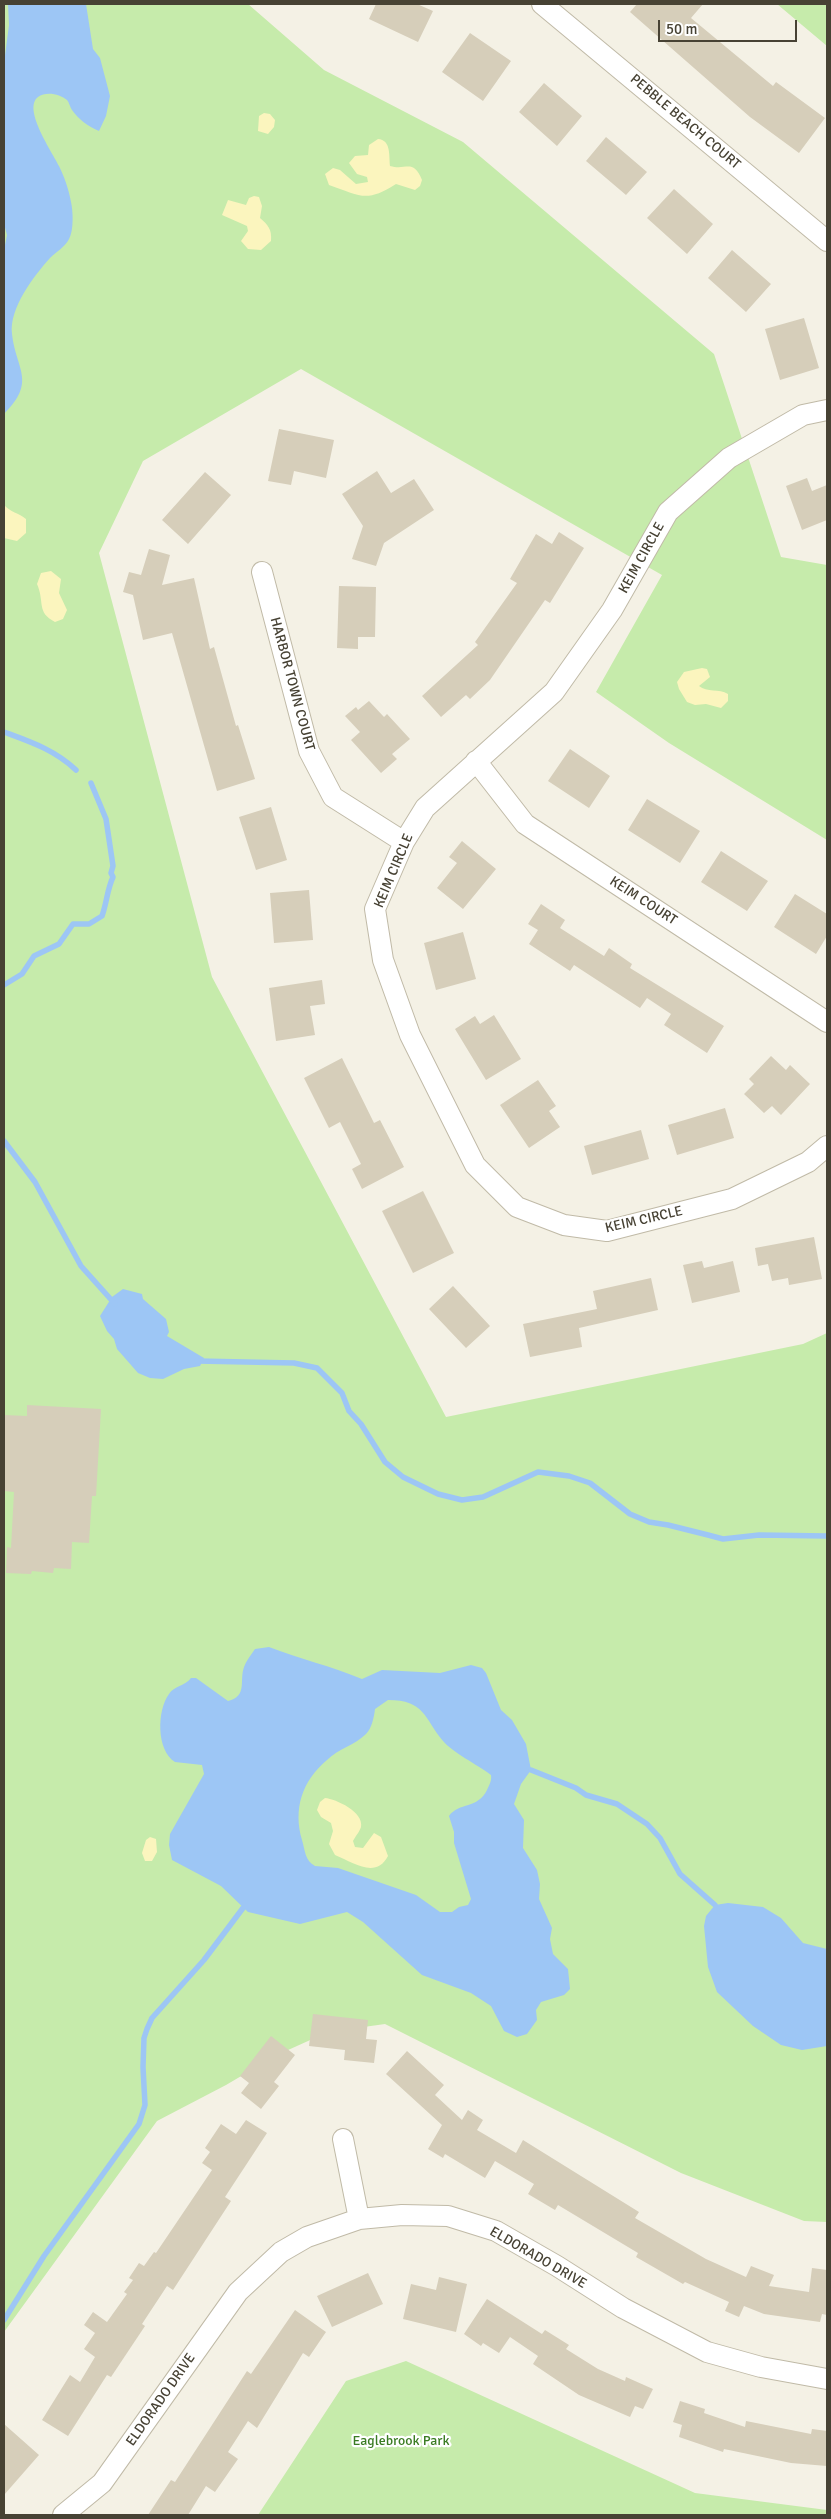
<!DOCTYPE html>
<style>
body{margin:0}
#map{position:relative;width:831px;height:2519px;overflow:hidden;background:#f4f1e5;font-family:Signika,sans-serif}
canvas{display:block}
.frame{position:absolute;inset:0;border:5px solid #474234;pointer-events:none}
.scale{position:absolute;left:658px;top:20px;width:139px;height:22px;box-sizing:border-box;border:2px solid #474234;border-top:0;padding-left:6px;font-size:15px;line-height:18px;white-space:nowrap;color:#474234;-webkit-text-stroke:4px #fff;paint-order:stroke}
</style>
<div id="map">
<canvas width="831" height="2519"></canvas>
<div class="frame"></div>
<div class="scale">50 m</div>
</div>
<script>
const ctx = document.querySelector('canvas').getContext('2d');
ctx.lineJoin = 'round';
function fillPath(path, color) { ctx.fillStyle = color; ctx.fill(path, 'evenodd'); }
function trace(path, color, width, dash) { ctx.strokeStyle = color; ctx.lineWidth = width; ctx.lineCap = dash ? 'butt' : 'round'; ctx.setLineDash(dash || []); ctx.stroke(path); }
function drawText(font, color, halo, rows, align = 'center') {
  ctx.font = font + ' Signika,sans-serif'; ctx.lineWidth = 4.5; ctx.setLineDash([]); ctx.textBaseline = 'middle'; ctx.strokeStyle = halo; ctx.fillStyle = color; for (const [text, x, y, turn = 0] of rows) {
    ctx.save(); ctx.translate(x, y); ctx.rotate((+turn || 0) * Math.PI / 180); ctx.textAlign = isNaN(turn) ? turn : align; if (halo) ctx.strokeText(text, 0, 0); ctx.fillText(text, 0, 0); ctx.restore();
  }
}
fillPath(new Path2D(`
 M4,4H248L324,70L463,142L714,354L781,557L827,565V840L669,743L596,692L662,575L301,369L143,461L99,553L212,977L446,1417L803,1344L827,1333V2222L804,2221L681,2173L385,2024L328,2032L277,2055L226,2085L157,2121L4,2332Z
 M777,4H827V46Z
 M406,2361L695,2493L827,2510V2515H258L346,2381Z`), '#c6ebab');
fillPath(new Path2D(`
 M264,113L270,114L275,120L274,127L268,134L258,131L259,116Z
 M378,139C391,140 389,155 390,166C406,171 413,158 422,180L420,186L415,190L396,184C366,203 361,196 329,185L325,174L333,168L340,170L356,184L368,182L367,177L357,174L349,163L355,156L368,155L369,145Z
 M254,196L259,197L262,206L260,218C268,225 272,229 271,241L261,250L248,249L241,241L248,231L247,226L222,215L228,200L246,205L249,198Z
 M4,505C10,512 19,513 26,519V533L17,541L4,538Z
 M51,571L61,579L59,593L67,610L63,619L55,622C36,612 45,602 37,584L41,573Z
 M702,668L707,669L710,677L699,686C707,693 719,688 728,694V701L721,708L706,704L695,705L687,702L679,689L677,682L684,672Z
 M325,1798C336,1799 364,1812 361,1827C360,1831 355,1837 353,1841L355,1847L363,1848L374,1833L381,1837L388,1856C376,1879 354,1863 335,1855L329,1844L333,1831L331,1823L321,1817L317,1810L320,1802Z
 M150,1837L156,1839L157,1852L152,1861H145L142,1853L146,1840Z`), '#fbf5be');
fillPath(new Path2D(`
 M8,4H86L93,49L100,58L110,96L106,116L99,131C89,127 78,119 72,110C70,107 69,102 67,100C60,94 46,91 38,97C22,109 53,153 59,166C64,176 69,190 71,202C73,211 74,230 69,239C66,246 56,252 50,258C34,276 9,308 12,334C16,370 37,381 4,414V250L7,235L4,224V63L9,25Z
 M123,1289L142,1294L143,1299L166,1319L169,1332L167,1336L204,1358L200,1366L184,1369L163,1379L150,1378L138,1373L117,1349L114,1339L107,1331L100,1316L112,1297Z
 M269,1647C300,1659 331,1666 362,1679L382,1670L440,1673L471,1665L482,1668L486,1673L501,1710L512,1720L526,1744L531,1770L521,1784L514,1804L524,1820L523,1848L537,1870L540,1884L539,1899L552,1928L550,1939L553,1954L568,1969L570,1989L564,1995L541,2002L536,2010L537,2020L527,2034L517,2037L504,2031L491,2006L471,1993L422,1975L363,1922L347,1912L300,1924L248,1912L221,1886L172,1860L169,1845L170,1834L204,1774L202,1765L175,1762C156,1750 157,1710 169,1694C174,1686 185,1686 191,1678H196L228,1701C248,1696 239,1681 244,1667C246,1661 251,1655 255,1649ZM388,1700C425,1700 424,1718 443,1741C452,1752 478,1765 491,1775C492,1781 489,1785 487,1790C478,1809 459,1802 449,1816L454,1832V1843L471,1899L468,1905L459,1907L452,1912H440L416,1895L338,1868L315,1866C305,1861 305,1850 302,1840C293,1809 302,1781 327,1760C338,1749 355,1745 366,1734C372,1728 374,1717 375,1709Z
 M728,1903L763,1907L781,1918L803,1943L827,1949V2046L802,2050L781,2045L753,2026L717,1992L708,1967L704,1926L706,1916L715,1905Z`), '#9dc6f5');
trace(new Path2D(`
 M4,732C31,742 55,750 76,770
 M4,985L22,974L34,956L59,944L73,924H89L102,916C107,902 107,890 113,877L111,873L113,866L106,819L91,783
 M4,1141L35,1182L81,1266L115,1304
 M197,1361L294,1363L317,1368L342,1393L349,1411L361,1424L385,1462L403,1477L438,1494L462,1500L483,1497L538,1472L569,1476L590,1483L630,1514L649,1522L668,1525L708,1535L723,1539L759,1535L827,1536
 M531,1770L576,1788L586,1795L617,1804L647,1824L660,1838L680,1874L715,1905
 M4,2320L44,2256L139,2124L145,2105L143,2067L144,2038L147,2029L152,2018L204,1960L243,1908`), '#9dc6f5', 5.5);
fillPath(new Path2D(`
 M376,4H417L433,11L418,42L369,19Z
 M637,4H703L691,18L773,86L776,82L825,118L799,153L750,117L630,12Z
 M470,33L511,61L483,101L442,72Z
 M544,83L582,116L557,146L519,112Z
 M606,137L647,172L626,195L586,161Z
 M674,189L713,224L687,254L647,218Z
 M732,250L771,284L746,312L708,278Z
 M804,318L819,368L780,380L765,329Z
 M279,429L334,440L326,478L294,471L291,485L268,481Z
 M377,471L391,493L414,479L434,510L384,543L376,566L352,559L363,526L342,494Z
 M205,472L231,495L188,544L162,520Z
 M807,478L812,491L827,485V520L802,530L786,486Z
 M559,532L584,548L550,603L545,600L490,680L470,699L466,695L441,717L422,696L478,645L475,642L517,583L510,579L536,534L552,544Z
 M149,549L170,555L162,585L194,578L210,649L214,647L236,726L238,725L255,779L217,791L172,633L143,640L133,595L123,592L129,572L141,575Z
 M339,586L376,587L375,637H358V649L337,648Z
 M369,701L384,717L387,714L410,739L392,754L397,759L381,773L351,740L360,732L345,716L356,707L358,710Z
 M570,749L610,776L589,808L548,781Z
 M647,799L700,831L680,863L628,830Z
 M271,807L287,860L256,870L239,817Z
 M462,841L496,869L463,909L437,888L457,863L449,857Z
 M721,851L768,881L747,911L701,882Z
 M309,890L313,940L274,943L270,893Z
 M795,894L827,914V936L816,954L774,927Z
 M541,904L565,920L560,928L604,956L609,948L632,964L630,968L724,1026L707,1053L664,1025L671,1014L647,998L640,1008L574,965L570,971L529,944L538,930L528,924Z
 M463,932L476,979L436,990L424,943Z
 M322,980L325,1004L310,1006L315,1035L276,1041L269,988Z
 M494,1015L521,1059L486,1080L455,1029L475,1016L480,1024Z
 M771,1056L786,1070L790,1065L810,1084L781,1115L772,1106L764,1113L744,1094L754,1084L749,1079Z
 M342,1058L374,1123L380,1120L404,1167L362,1189L352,1169L361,1164L340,1122L329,1128L304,1078Z
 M538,1080L556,1106L549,1111L560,1127L529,1148L500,1105Z
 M725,1108L734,1138L677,1155L668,1125Z
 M641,1130L649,1159L592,1175L584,1146Z
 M423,1191L454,1253L413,1273L382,1211Z
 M814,1237L822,1279L789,1285L788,1278L772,1281L768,1264L758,1266L755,1248Z
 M702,1261L704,1268L733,1261L740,1292L692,1303L683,1265Z
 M651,1278L658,1310L579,1328L582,1347L530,1357L523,1324L597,1309L593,1291Z
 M453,1286L490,1326L466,1348L429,1309Z
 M27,1405L101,1409L96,1496H92L89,1543L72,1542L71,1569L54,1568L53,1573L32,1571L31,1574L6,1573L7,1547L11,1548L14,1492L4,1491V1415L27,1416Z
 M313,2014L368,2020L366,2039L377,2040L374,2063L344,2060L345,2050L309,2046Z
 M271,2036L295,2055L274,2082L279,2086L261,2109L241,2093L249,2083L240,2076Z
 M407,2051L444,2085L435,2095L462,2120L468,2110L483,2120L477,2130L516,2153L523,2140L639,2212L635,2218L706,2259L746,2277L751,2266L774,2275L769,2286L809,2292L812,2268L827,2270V2315L822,2314L820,2322L764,2314L744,2306L739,2317L725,2311L729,2302L685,2282L683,2284L636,2257L638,2253L558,2205L555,2210L528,2194L534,2184L495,2161L485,2178L445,2154L443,2158L428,2149L442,2125L386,2074Z
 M246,2120L267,2133L225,2197L231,2201L173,2290L167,2286L142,2324L145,2326L111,2377L107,2375L68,2436L42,2420L70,2375L80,2382L95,2357L84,2349L95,2333L84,2325L93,2312L107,2322L127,2294L124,2292L133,2280L129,2278L139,2263L144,2266L154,2252L156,2253L212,2170L202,2163L210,2152L205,2148L221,2124L236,2134Z
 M368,2273L383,2304L332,2327L317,2296Z
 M439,2277L467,2284L456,2332L403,2319L411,2284L436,2290Z
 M487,2299L542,2334L545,2330L569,2345L566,2349L598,2369L625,2381L626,2377L653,2389L643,2409L635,2406L630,2417L579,2395L533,2364L538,2356L510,2337L499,2353L483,2343L481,2346L464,2334Z
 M295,2310L326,2332L309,2357L303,2353L257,2428L248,2421L228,2452L238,2459L215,2492L206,2486L188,2515H148L171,2480L175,2482L247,2371L251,2374Z
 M680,2401L705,2409L704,2413L745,2427L746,2421L811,2434L812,2429L827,2431V2466L791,2463L724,2449L723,2452L679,2437L682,2425L673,2422Z
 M4,2424L39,2455L4,2495Z`), '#d6ceba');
const minor = new Path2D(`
 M542,4L827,241
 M827,410L803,415L729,458L668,512L612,610L554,692L425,808L404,842L375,909L383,960L410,1035L475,1165L517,1207L564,1225L607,1231L732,1199L808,1162L827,1146
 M262,572L309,751L333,797L404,842
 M476,761L525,824L827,1022
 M343,2139L359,2219
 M63,2515L102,2483L238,2292L281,2252L307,2237L359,2219L402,2215L448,2216L496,2231L557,2266L623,2308L707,2352L761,2367L827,2379`);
trace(minor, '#c0baa7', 22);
trace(minor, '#fff', 20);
drawText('14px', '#474234', '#fff', [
 ["PEBBLE BEACH COURT",685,122,40],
 ["KEIM CIRCLE",642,558,-61],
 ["HARBOR TOWN COURT",292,684,75],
 ["KEIM CIRCLE",394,871,-67],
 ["KEIM COURT",643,901,33],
 ["KEIM CIRCLE",644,1220,-13],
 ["ELDORADO DRIVE",538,2258,30],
 ["ELDORADO DRIVE",161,2400,-55]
]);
drawText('14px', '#3a7c23', '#fff', [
 ["Eaglebrook Park",401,2441]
]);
</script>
